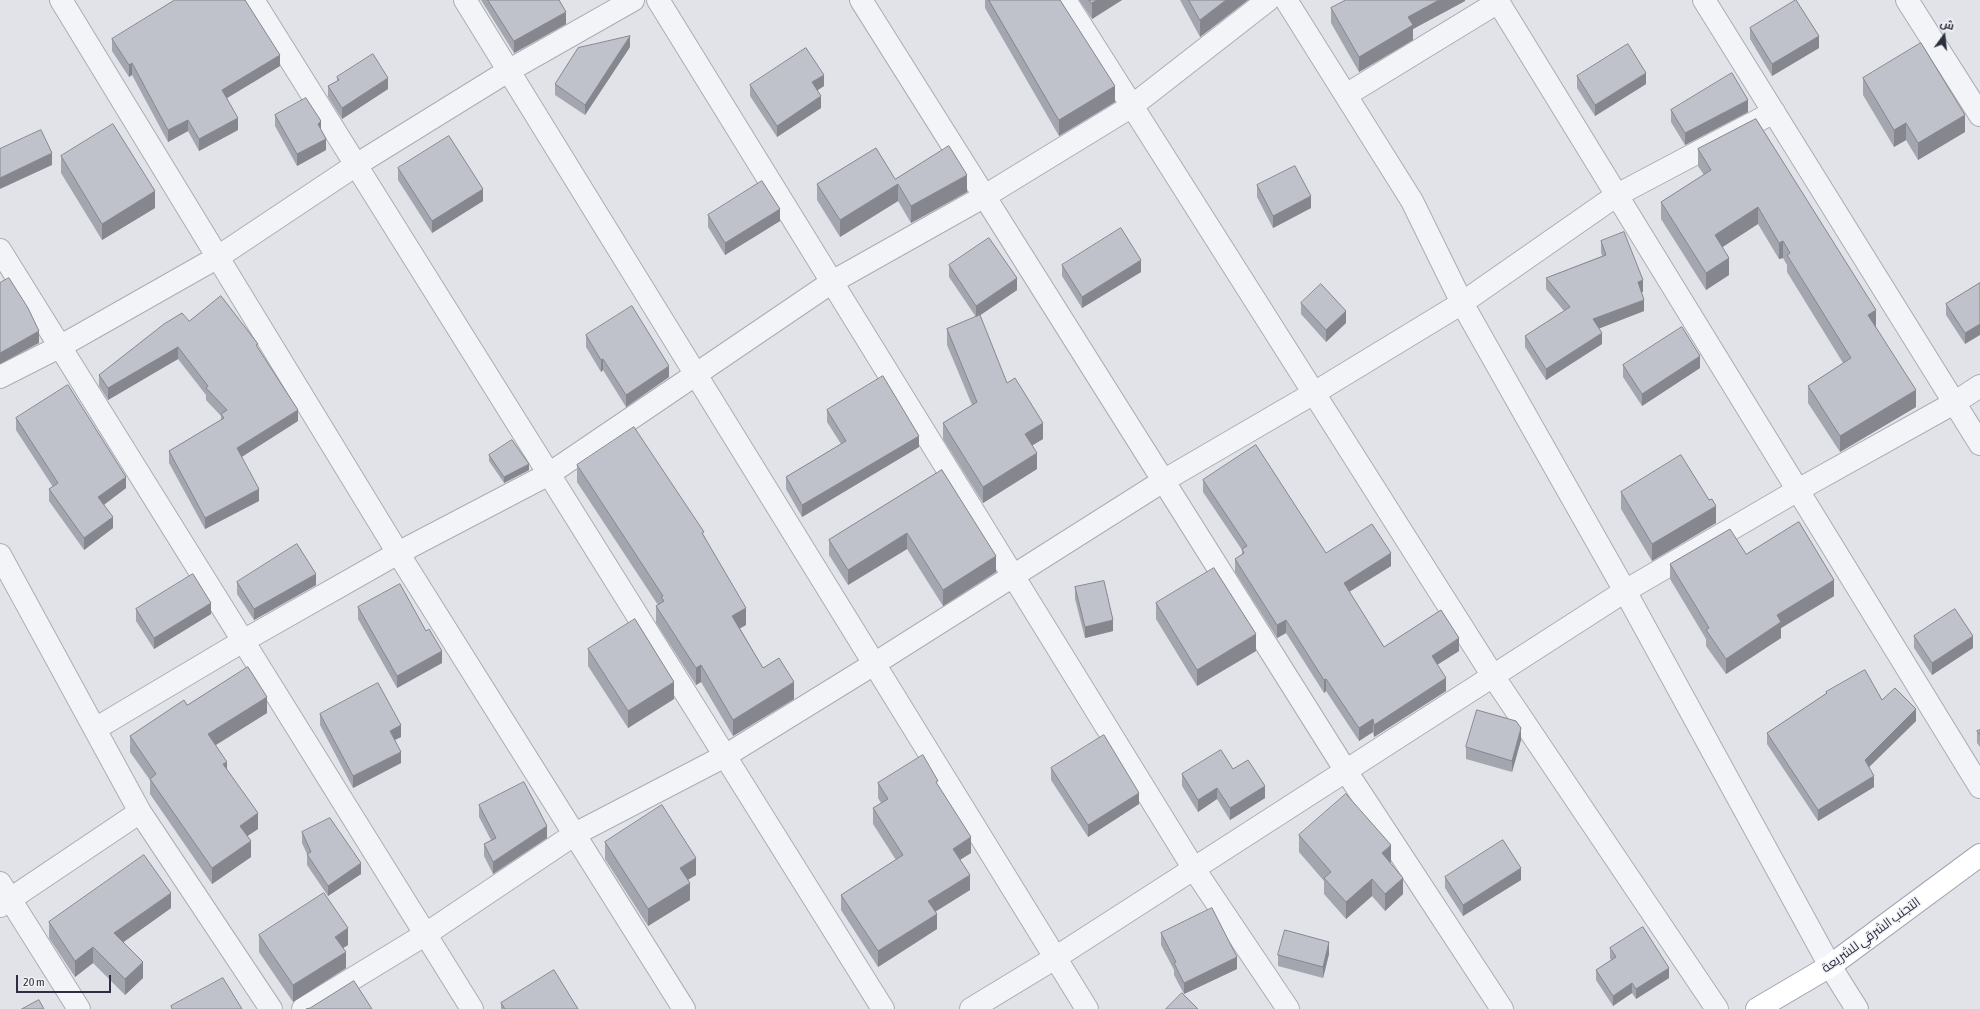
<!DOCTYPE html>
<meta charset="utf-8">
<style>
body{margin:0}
#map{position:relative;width:1980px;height:1009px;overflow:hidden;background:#e1e3e8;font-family:"Asap Condensed",Cairo,sans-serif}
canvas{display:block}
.north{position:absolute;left:1924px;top:16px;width:40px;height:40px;-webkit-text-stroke:3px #f0f2f6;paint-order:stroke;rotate:15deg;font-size:11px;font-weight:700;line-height:16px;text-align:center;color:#2b2f3e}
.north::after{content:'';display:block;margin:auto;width:14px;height:18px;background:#2b2f3e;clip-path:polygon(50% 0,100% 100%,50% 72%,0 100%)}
.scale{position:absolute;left:16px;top:975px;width:95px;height:18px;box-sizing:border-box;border:2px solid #2b2f3e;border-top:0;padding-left:5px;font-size:12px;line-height:14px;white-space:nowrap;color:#2b2f3e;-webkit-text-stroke:3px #f0f2f6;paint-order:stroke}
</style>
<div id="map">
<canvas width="1980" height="1009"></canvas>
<div class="north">ش</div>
<div class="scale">20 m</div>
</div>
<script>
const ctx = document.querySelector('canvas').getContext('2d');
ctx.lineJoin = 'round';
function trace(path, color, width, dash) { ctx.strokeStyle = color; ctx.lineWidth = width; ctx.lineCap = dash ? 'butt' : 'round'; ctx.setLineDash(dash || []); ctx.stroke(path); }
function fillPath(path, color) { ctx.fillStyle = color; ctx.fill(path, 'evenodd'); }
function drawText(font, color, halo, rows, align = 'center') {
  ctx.font = font + ' "Asap Condensed",Cairo,sans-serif'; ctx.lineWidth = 3; ctx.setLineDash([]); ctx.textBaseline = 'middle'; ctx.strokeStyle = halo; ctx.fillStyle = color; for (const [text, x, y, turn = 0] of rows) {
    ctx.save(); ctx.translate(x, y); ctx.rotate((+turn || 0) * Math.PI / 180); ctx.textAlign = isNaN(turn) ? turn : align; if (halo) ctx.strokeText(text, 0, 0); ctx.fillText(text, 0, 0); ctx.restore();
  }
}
const minor = new Path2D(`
 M61,0L398,553L684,1009
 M253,0L883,1009
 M465,0L1087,1009
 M658,0L1194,869L1288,1009
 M861,0L1346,771L1502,1009
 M1065,0L1493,676L1717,1009
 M1286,0L1412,201L1462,303L1625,591L1830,966L1857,1009
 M1497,0L1980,787
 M1704,0L1980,444
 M1907,0L1980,115
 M1346,95L1498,2
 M0,250L472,1009
 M0,377L61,346L218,257L356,165L508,71L633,0
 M0,555L140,812L271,1009
 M95,729L243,641L398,553L549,474L832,282L985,196L1132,106L1268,0
 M0,883L79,1009
 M0,906L140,812
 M303,1009L426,934L575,834L725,756L874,664L1163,481L1314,393L1462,303L1617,195L1774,112
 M971,1009L1055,958L1625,591L1798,490L1954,403L1980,386`);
const major = new Path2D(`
 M1757,1009L1830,966L1980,855`);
trace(minor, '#aaadb5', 24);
trace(major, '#a2a6b3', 24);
trace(minor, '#f3f4f7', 22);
trace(major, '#fff', 22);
fillPath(new Path2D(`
 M481,0H559L566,24L514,53Z
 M985,0H1060L1115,102L1059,136L985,8Z
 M1079,0H1122L1092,19Z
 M1180,0H1248L1200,37Z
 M1465,0V1L1413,29V40L1359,72L1331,23V8Z
 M1750,28L1819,48L1772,76L1750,39Z
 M112,39L280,66L227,98L238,130L199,151L188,131L168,142L132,75L129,77L112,51Z
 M630,47L585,115L555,95V84Z
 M1577,76L1646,84L1595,116L1577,88Z
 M337,77L388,89L342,119L328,97V86L337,81Z
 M1863,78L1965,132L1918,160L1906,140L1894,147L1863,95Z
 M750,85L824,86L817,90L821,108L777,137L750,96Z
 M1671,110L1748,112L1685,145L1671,122Z
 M275,115L321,131L326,150L297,166L275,126Z
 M1756,119L1876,327L1916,407L1840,452L1808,403V386L1843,363L1787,272V265L1783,258L1779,259L1758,224L1722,247L1729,275L1706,290L1661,219V202L1704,175L1698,166V149Z
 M61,156L155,208L102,240L61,173Z
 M398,168L483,201L432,233L398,180Z
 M895,179L967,192L911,223L898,201L840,237L817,200V184Z
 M1257,185L1311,208L1273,228L1257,197Z
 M708,215L780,221L725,255L708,227Z
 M1601,241L1643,292H1641L1644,311L1599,328L1602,344L1546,380L1525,347V336L1564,311L1546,289V278L1602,256L1601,252Z
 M949,265L1017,290L979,316L1007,383L1043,439L1032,445L1037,469L983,503L943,439V423L972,405L947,345V329L976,317L949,277Z
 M1062,265L1141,272L1082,308L1062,276Z
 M1980,283L1965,344L1946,315V304Z
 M1301,303L1346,323L1326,342L1301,314Z
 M189,321L258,348L298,421L241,457L259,501L205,529L169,463V451L221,420V416L206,400V395L178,359L108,400L99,386V375Z
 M586,335L669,377L626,407L603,370L601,372L586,347Z
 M1623,365L1700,368L1642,406L1623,377Z
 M827,410L919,447L802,517L786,489V477L841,444L827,422Z
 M16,418L126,488L104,505L113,528L84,550L49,501V489L53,487L16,430Z
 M489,455L529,470L504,483L489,461Z
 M577,465L704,535L746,625L740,628L763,668L794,699L733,736L701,682L696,685L656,623V606L658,605L577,482Z
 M942,470L996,572L943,606L907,549L848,585L829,555V540Z
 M1203,480L1326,553L1391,566L1349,592L1384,647L1459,651L1437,665L1446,691L1374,737L1373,732L1359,741L1326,691L1324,693L1286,633L1277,638L1235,572V559L1242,555V550L1203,492Z
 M1621,492L1716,523L1652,561L1621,509Z
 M1746,554L1834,596L1781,628V638L1726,674L1706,646V639L1670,579V564Z
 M237,582L316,585L254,620L237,594Z
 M1075,587L1113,631L1085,638L1075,599Z
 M1156,603L1256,651L1197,686L1156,619Z
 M358,607L426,631L442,663L397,688L358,619Z
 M136,609L211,614L154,649L136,621Z
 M1914,636L1973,648L1932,675L1914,648Z
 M588,649L674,699L628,728L588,666Z
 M1826,692L1882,700L1916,721L1869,767L1874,787L1818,821L1767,744V733L1826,694Z
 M187,705L267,713L215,745L227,769L258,829L247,836L251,857L212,884L150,794V780L130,752V736Z
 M320,714L401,737L395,740L401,763L353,788L320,725Z
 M1980,730V747L1977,743V731Z
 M1521,740L1512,772L1466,759V747Z
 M1051,768L1139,804L1088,837L1051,780Z
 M1233,769L1265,798L1230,820L1217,799L1198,812L1182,786V774Z
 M878,783L938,785L971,853L960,860L970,890L935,912L937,929L878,967L841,910V895L896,860L873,824V808L881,803L878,798Z
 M479,805L547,838L493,874L484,856V844L491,840L479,817Z
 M302,832L361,874L328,896L307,865V854L302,843Z
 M1299,835L1391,862H1390L1403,894L1385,911L1372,896L1346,919L1324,894V881L1299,852Z
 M605,842L696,875L688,880L690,900L648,926L605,859Z
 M1445,877L1521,880L1463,916L1445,888Z
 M171,908L123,942L143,978L125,995L93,963L75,977L49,938V922Z
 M1161,933L1237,969L1184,994L1174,975V970L1161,945Z
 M259,935L348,945L343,948L346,968L293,1002L259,952Z
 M1610,948L1669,978L1636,999L1632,993L1613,1006L1596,980V970L1611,960L1610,958Z
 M1329,954L1323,978L1278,966V955Z
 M501,1003L578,1009H501Z`), '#a4a6af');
fillPath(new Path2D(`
 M1097,0H1122L1092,19V3Z
 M1226,0H1248L1200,37V20Z
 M1439,0H1465V1L1413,29V40L1359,72V57L1408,17Z
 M566,12V24L514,53V41Z
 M630,36V47L585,115V105Z
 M1819,36V48L1772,76V64Z
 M280,55V66L222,101V90Z
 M132,63V75L129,77V65Z
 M1646,73V84L1595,116V105Z
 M824,75V86L812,94V82Z
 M388,78V89L342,119V108Z
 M1115,86V102L1059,136V120Z
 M821,96V108L777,137V126Z
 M1748,100V112L1685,145V133Z
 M1965,115V132L1918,160V143Z
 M238,118V130L199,151V139Z
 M188,120V131L168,142V130Z
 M321,121V133L318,124Z
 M1906,123V140L1894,147V130Z
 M326,139V150L297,166V154Z
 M52,153V165L0,189V178Z
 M967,175V192L911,223V206Z
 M898,184V201L840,237V220Z
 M483,189V201L432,233V221Z
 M155,191V208L102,240V224Z
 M1311,196V208L1273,228V216Z
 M1758,207V224L1715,252V235Z
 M780,209V221L725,255V243Z
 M1783,241V258L1779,259V243Z
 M1729,258V275L1706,290V273Z
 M1141,260V272L1082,308V297Z
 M1017,278V290L976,318V306Z
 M1643,280V292L1638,294V282Z
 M1644,300V311L1593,331V319Z
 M1876,310V327L1868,332V315Z
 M1346,311V323L1326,342V330Z
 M1980,324V335L1965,344V333Z
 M39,331V343L0,364V353Z
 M1602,333V344L1546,380V369Z
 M178,347V359L108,400V388Z
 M1700,356V368L1642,406V394Z
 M603,359V370L601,372V360Z
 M669,366V377L626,407V395Z
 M1916,390V407L1840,452V436Z
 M298,410V421L237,460V448Z
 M1043,423V439L1025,450V434Z
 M919,436V447L802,517V505Z
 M1037,453V469L983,503V487Z
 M529,464V470L504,483V477Z
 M126,477V488L98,509V497Z
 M259,489V501L205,529V518Z
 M1716,506V523L1652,561V544Z
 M113,517V528L84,550V538Z
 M907,533V549L848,585V570Z
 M1391,553V566L1344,595V583Z
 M996,556V572L943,606V590Z
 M316,574V585L254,620V609Z
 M1834,580V596L1781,628V638L1726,674V659L1777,615Z
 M211,603V614L154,649V638Z
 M746,608V625L732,633V616Z
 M1113,620V631L1085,638V627Z
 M1286,620V633L1277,638V625Z
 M1256,634V651L1197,686V670Z
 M1973,636V648L1932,675V663Z
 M1459,638V651L1432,668V656Z
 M442,651V663L397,688V676Z
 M701,665V682L696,685V668Z
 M1446,678V691L1374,737V725Z
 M1326,679V691L1324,693V680Z
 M674,682V699L628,728V711Z
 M794,682V699L733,736V720Z
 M267,697V713L208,750V734Z
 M1916,709V721L1865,771V760Z
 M1373,719V732L1359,741V728Z
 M401,725V737L390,742V731Z
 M1521,728V740L1512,772V761Z
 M401,752V763L353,788V776Z
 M227,762V778L223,764Z
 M1874,776V787L1818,821V810Z
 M1265,786V798L1230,820V808Z
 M1217,788V799L1198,812V800Z
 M1139,793V804L1088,837V825Z
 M258,813V829L240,841V826Z
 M547,826V838L493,874V862Z
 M971,837V853L953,864V849Z
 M251,841V857L212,884V868Z
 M1391,845V862L1382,870V853Z
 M696,858V875L680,884V868Z
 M361,863V874L328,896V886Z
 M1521,868V880L1463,916V905Z
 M970,875V890L928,916V901Z
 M1403,878V894L1385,911V894Z
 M1372,879V896L1346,919V902Z
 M690,883V900L648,926V909Z
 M171,893V908L114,949V933Z
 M937,914V929L878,967V951Z
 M348,928V945L335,953V937Z
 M1329,942V954L1323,978V967Z
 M93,947V963L75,977V961Z
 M346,952V968L293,1002V985Z
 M1237,957V969L1184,994V983Z
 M143,962V978L125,995V979Z
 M1669,968V978L1636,999V989Z
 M1632,983V993L1613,1006V996Z`), '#86878e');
const building = new Path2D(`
 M175,0H245L280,55L222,90L238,118L199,139L188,120L168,130L132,63L129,65L112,39Z
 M488,0H559L566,12L514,41Z
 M989,0H1060L1115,86L1059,120Z
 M1089,0H1097L1092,3Z
 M1189,0H1226L1200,20Z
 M1346,0H1439L1408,17L1413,25L1359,57L1331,8Z
 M1796,0L1819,36L1772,64L1750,28Z
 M630,36L585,105L555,84L578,48Z
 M1921,43L1965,115L1918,143L1906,123L1894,130L1863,78Z
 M1628,44L1646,73L1595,105L1577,76Z
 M806,48L824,75L812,82L821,96L777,126L750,85Z
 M373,54L388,78L342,108L328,86L339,80L337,77Z
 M1732,73L1748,100L1685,133L1671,110Z
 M306,98L321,121L318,124L326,139L297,154L275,115Z
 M1756,119L1876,310L1868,315L1916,390L1840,436L1808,386L1851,358L1787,255L1790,253L1783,241L1779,243L1758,207L1715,235L1729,258L1706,273L1661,202L1711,170L1698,149Z
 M113,124L155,191L102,224L61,156Z
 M41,130L52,153L0,178V149Z
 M449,136L483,189L432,221L398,168Z
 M949,146L967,175L911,206L898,184L840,220L817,184L876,148L895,179Z
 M1295,166L1311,196L1273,216L1257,185Z
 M762,181L780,209L725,243L708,215Z
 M1121,228L1141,260L1082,297L1062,265Z
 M1624,232L1643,280L1638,282L1644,300L1593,319L1602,333L1546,369L1525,336L1570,307L1546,278L1606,255L1601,241Z
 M989,238L1017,278L976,306L949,265Z
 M9,278L28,308L39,331L0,353V283Z
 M1980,283V324L1965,333L1946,304Z
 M1321,284L1346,311L1326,330L1301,303Z
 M221,296L258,344L256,345L298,410L237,448L259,489L205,518L169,451L224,418L221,414L227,410L206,388L208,386L178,347L108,388L99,375L164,324L182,313L189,321Z
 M632,306L669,366L626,395L603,359L601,360L586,335Z
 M980,315L1007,383L1015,378L1043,423L1025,434L1037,453L983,487L943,423L977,402L947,329Z
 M1682,327L1700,356L1642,394L1623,365Z
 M883,376L919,436L802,505L786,477L846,441L827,410Z
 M68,385L126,477L98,497L113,517L84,538L49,489L58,483L16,418Z
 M634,427L704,532L702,533L746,608L732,616L763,668L779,658L794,682L733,720L701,665L696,668L656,606L664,601L661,597L663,596L577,465Z
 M512,440L529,464L504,477L489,455Z
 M1256,445L1326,553L1372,524L1391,553L1344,583L1384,647L1441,610L1459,638L1432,656L1446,678L1374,725L1373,719L1359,728L1326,679L1324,680L1286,620L1277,625L1235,559L1244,553L1242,549L1247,546L1203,480Z
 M1681,455L1709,500L1712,499L1716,506L1652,544L1621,492Z
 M942,470L996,556L943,590L907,533L848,570L829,540Z
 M1799,522L1834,580L1777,615L1781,622L1726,659L1706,630L1709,628L1670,564L1730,529L1746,554Z
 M297,544L316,574L254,609L237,582Z
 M1214,568L1256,634L1197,670L1156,603Z
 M193,574L211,603L154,638L136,609Z
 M1104,581L1113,620L1085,627L1075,587Z
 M400,584L426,631L429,629L442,651L397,676L358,607Z
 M1955,609L1973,636L1932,663L1914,636Z
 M635,619L674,682L628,711L588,649Z
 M248,667L267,697L208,734L227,762L223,764L258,813L240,826L251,841L212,868L150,779L156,774L130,736L184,700L187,705Z
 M1865,670L1882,700L1895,688L1916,709L1865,760L1874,776L1818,810L1767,733L1827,693L1826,692Z
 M378,683L401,725L390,731L401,752L353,776L320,714Z
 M1477,710L1516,721L1521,728L1512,761L1466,747Z
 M1980,730V735L1977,731Z
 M1104,735L1139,793L1088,825L1051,768Z
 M1221,750L1233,769L1248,760L1265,786L1230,808L1217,788L1198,800L1182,774Z
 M923,755L938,781L936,782L971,837L953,849L970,875L928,901L937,914L878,951L841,895L903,855L873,808L888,799L878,783Z
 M524,782L547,826L493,862L484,844L496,838L479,805Z
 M1346,794L1391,845L1382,853L1403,878L1385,894L1372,879L1346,902L1324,878L1331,872L1299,835Z
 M662,805L696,858L680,868L690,883L648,909L605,842Z
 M330,818L361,863L328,886L307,854L311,852L302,832Z
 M1503,840L1521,868L1463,905L1445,877Z
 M144,855L171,893L114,933L143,962L125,979L93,947L75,961L49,922Z
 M324,893L348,928L335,937L346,952L293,985L259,935Z
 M1212,908L1237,957L1184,983L1174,963L1176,962L1161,933Z
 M1643,927L1669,968L1636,989L1632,983L1613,996L1596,970L1616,957L1610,948Z
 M1285,930L1329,942L1323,967L1278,955Z
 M554,970L578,1009H505L501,1003Z
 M223,978L242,1009H172L171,1006Z
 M354,981L372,1009H306L310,1008Z
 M1182,993L1198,1009H1166Z
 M39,1000L44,1009H22Z`);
fillPath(building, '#bfc1cb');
trace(building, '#86878e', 1);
drawText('13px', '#2b2f3e', '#f0f2f6', [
 ["التجنب الشرقي للشريعة",1871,935,-36]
]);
</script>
